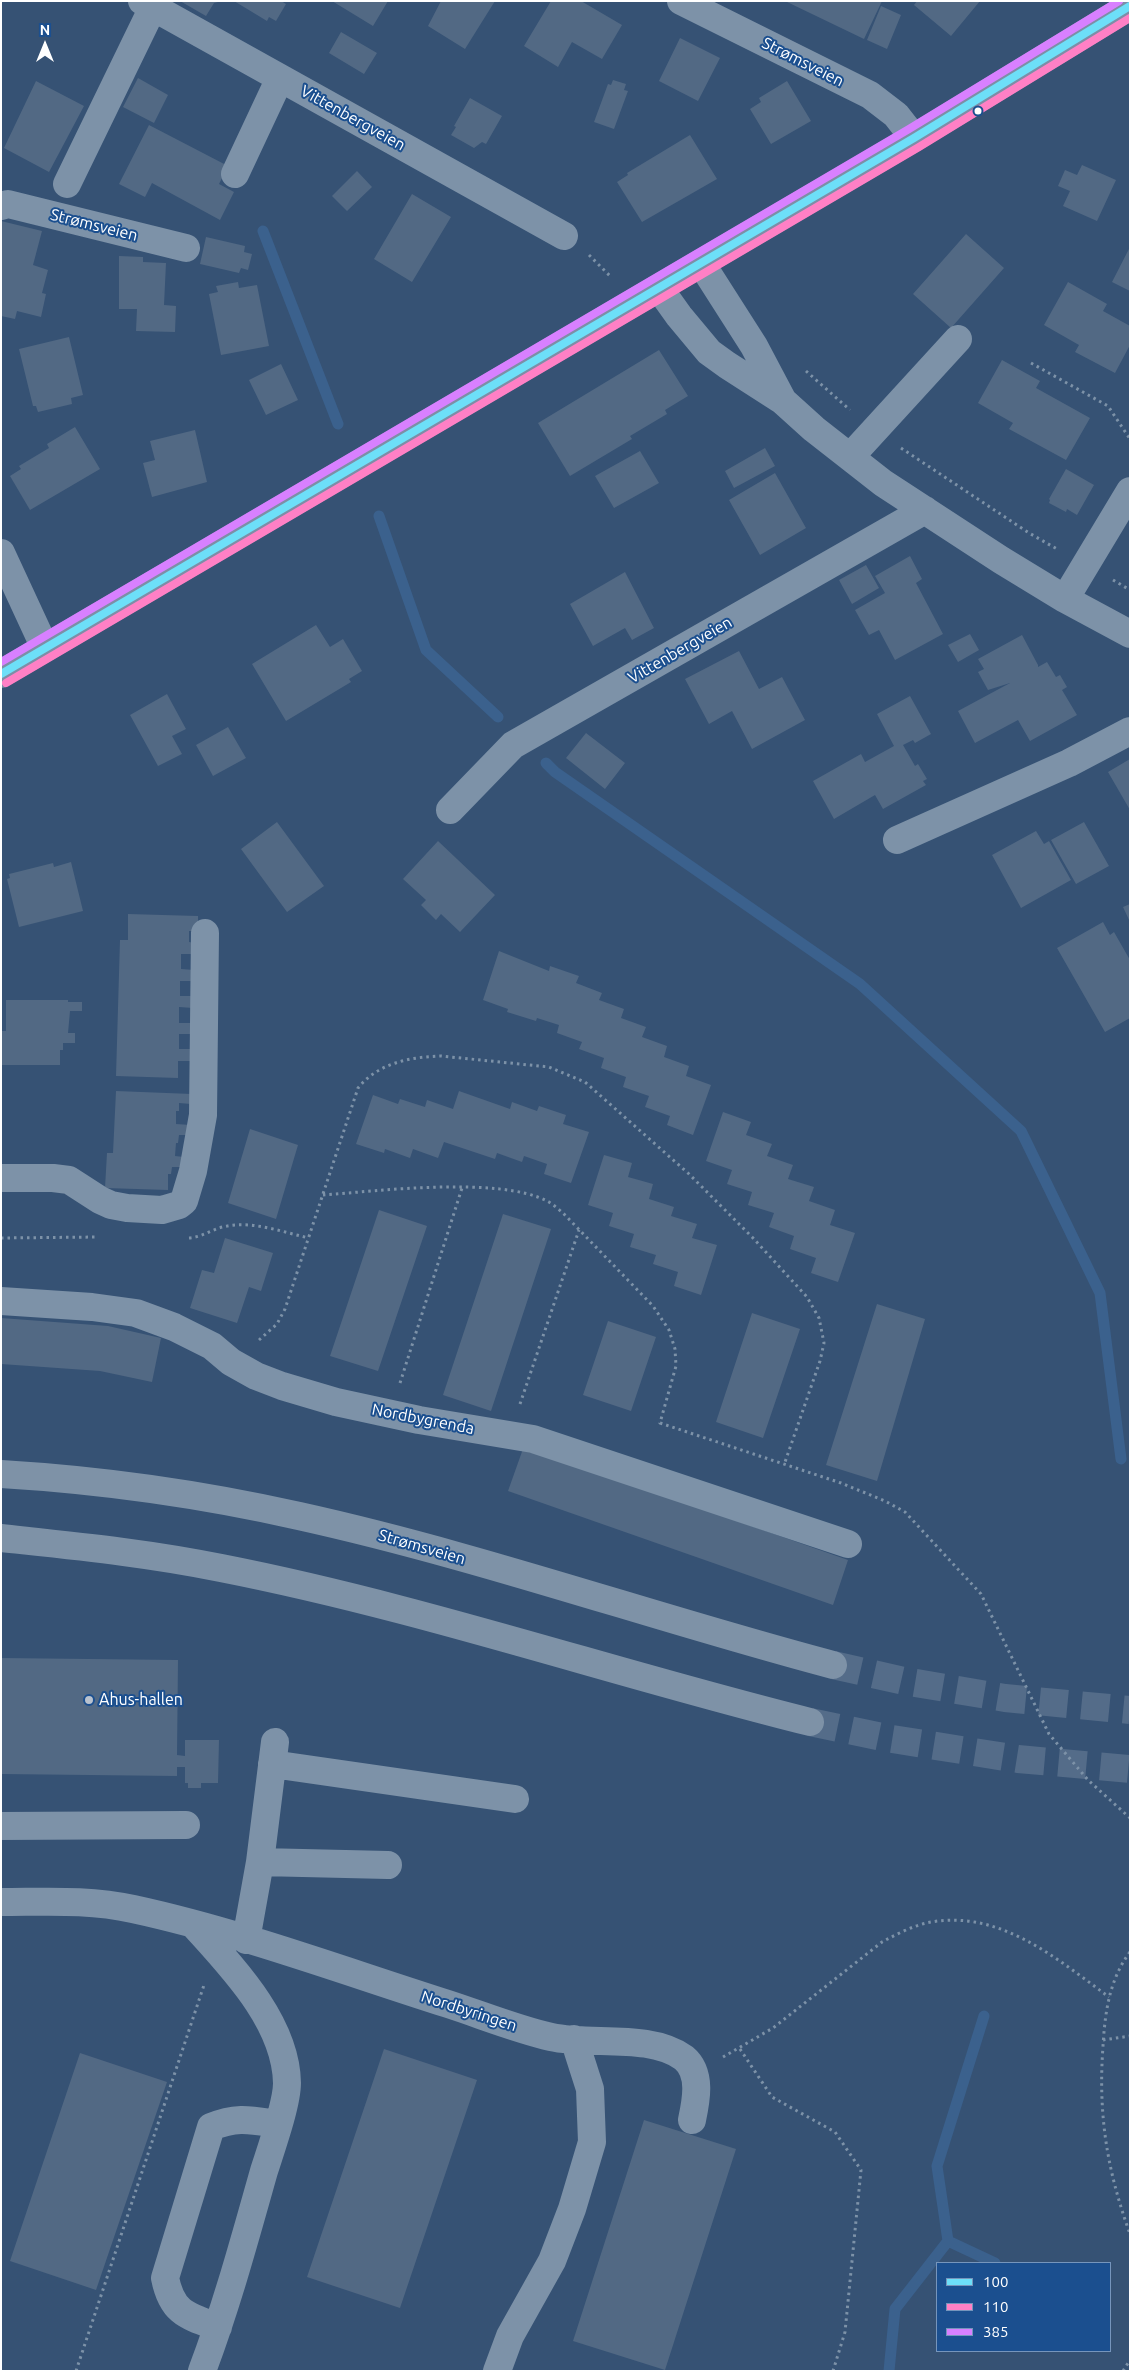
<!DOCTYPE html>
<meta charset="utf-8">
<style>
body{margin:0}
#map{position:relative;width:1131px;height:2372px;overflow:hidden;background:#365274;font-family:Ubuntu,sans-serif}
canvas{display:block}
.frame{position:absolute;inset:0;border:2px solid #fff;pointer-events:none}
.legend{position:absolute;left:936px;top:2262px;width:175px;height:90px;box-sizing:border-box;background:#1b4f8f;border:1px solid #7695bc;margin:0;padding:6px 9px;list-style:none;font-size:15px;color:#fff}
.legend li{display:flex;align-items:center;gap:10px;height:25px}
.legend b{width:25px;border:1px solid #7695bc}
.north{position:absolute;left:20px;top:20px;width:50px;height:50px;-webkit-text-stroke:4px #1b4f8f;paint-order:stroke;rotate:0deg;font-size:14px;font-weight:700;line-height:20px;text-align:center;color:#fff}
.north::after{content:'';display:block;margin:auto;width:18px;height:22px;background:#fff;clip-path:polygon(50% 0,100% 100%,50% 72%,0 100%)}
</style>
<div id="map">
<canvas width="1131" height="2372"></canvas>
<div class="frame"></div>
<ul class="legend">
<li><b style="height:6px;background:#6ddff8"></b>100</li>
<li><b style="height:6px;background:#ff80c5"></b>110</li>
<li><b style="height:6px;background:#d880ff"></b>385</li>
</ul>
<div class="north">N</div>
</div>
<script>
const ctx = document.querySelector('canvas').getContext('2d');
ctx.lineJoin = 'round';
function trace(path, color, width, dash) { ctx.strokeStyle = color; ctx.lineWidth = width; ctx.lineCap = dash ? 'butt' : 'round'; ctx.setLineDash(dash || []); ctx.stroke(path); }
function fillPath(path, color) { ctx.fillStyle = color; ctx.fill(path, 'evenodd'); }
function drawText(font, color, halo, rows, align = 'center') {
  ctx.font = font + ' Ubuntu,sans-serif'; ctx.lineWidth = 4; ctx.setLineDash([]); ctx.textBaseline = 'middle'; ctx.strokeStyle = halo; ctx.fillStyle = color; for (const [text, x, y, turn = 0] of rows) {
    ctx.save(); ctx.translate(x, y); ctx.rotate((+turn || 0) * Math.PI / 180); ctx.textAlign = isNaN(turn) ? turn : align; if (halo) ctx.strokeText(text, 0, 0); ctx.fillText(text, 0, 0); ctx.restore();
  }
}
trace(new Path2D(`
 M263,231L338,424
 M379,516L426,650L498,717
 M546,763L555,772L860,984L1021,1131L1100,1293L1121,1459
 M948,2241L995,2263
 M889,2371L895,2309L948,2241L937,2166L984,2016`), '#3b618d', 11);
fillPath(new Path2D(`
 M180,1H218V2L214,3L206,16Z
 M234,1H281L286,4L276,21L269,17L267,21Z
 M332,1H388L373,26Z
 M441,1H495L465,49L428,26Z
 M551,1H581L622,25L602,59L572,42L558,67L524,46Z
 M785,1H882L864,39Z
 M917,1H980L951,36L914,5Z
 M881,6L901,15L887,49L867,40Z
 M341,32L377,53L364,74L329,53Z
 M680,38L720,58L698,101L659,81Z
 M138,78L168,95L154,123L123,107Z
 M613,80L626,84L624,90L628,91L614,129L594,122L608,84L611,85Z
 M36,81L84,106L49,172L4,148Z
 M787,81L811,121L771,144L750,109L761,102L759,98Z
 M470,98L502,116L486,144L482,142L474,148L451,135L456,127L454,126Z
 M149,125L228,166L219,184L234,192L220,220L152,183L145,197L119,184Z
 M690,135L717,179L642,222L617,182L628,175L627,173Z
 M1082,165L1116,180L1097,221L1063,206L1070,191L1058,186L1065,170L1077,175Z
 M357,171L372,187L347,211L332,196Z
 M412,194L451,217L412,282L374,259Z
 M1,221L42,231L33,265L48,270L42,293L46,294L41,317L17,311L15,319L1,316Z
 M966,234L1004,268L951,328L913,294Z
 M206,237L245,246L244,252L252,254L248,270L241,268L239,273L200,264Z
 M1130,247V291L1112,282Z
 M119,256L143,257V262L166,263L164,305L176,306L175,332L136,331L137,309H119Z
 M238,282L239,288L257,285L269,346L221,355L209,294L218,292L216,286Z
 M1068,282L1107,304L1103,311L1130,326V345L1115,373L1075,352L1079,345L1044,325Z
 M69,337L83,395L71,398L72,404L38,412L36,406H33L19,349Z
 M659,350L688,396L665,410L667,414L630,436L632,439L570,476L538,423Z
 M1002,360L1040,381L1036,388L1090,418L1066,460L1009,429L1013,423L978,403Z
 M281,364L298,400L266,415L249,380Z
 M75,427L100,469L30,510L10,476L21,469L19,466L49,448L47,444Z
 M195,430L207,482L152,497L143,463L155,460L150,441Z
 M765,448L775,466L734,488L725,471Z
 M640,451L659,483L614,508L595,476Z
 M1066,469L1094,485L1077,515L1067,509L1066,512L1049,503L1050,500L1049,499Z
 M775,473L806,528L760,555L729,500Z
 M910,556L922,579L916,583L943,634L895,660L879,630L869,635L855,610L885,593L875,576Z
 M866,565L879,588L852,604L839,580Z
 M625,572L654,628L632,640L625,628L593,646L570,604Z
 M316,625L330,647L343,639L362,671L349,679L351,682L286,721L252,664Z
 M970,634L979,650L958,662L948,645Z
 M1022,635L1038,665V667L1047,662L1056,677L1060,675L1067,687L1062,690L1077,715L1030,741L1018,720L975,743L958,711L1010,683L988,690L978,672L984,669L978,659Z
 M739,651L759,689L782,677L805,720L752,749L732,711L709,724L685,679Z
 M167,694L186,729L172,736L182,754L158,766L130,715Z
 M910,696L931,734L915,743L913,740L903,745L915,766L918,764L927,779L923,781L926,785L883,809L875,795L834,819L813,781L861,754L865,762L894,746L877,714Z
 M228,727L246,758L213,776L196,745Z
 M586,733L625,763L605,789L566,758Z
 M1130,759V810L1108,772Z
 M277,822L324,886L287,912L241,849Z
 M1084,822L1109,866L1076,884L1051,840Z
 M1036,831L1044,844L1049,841L1071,880L1021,908L992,855Z
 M438,841L495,895L460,932L441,914L436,920L421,905L426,900L403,879Z
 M71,862L83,911L19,927L7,879L10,878L9,874L53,863L54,867Z
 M1130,904V922L1123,907Z
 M128,914L198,916V931H189V942L195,943L194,954H181V969L194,970L193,981H180V996H193V1008L179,1007V1023H192V1034H179V1049H192L191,1061H178V1078L116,1076L120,940H128Z
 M1103,922L1110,935L1114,932L1130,960V1018L1105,1032L1057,948Z
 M499,951L549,971L550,966L579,976L576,983L602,993L599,1000L624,1009L621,1018L646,1027L642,1037L667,1046L664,1057L689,1066L686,1076L711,1085L693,1135L667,1125L670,1116L645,1107L649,1096L623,1087L626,1077L601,1068L604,1058L579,1049L582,1042L557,1033L559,1025L537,1018L536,1021L507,1012L508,1009L483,1000Z
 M6,1000H68V1002H82V1011H70L68,1033H75V1043H63V1050H60V1065H1V1031H6Z
 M116,1091L192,1094L191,1104L179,1103V1111H176V1124L191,1125V1135H179L178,1143H176L175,1156L184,1157L183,1167H172L171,1174H168V1190L105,1188L107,1153H113Z
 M459,1091L510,1109L512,1102L537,1111L539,1106L566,1115L563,1124L589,1132L571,1183L544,1174L547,1164L524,1156L522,1162L497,1153L495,1159L444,1142L438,1158L413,1149L410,1158L385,1149L384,1153L356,1144L373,1095L398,1104L400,1099L425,1107L427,1100L453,1109Z
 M723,1112L751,1122L746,1135L772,1144L767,1156L793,1165L788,1179L814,1187L809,1201L835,1210L830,1225L855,1233L838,1282L811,1273L816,1258L790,1249L794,1236L769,1227L774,1213L748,1205L752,1192L727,1184L732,1170L706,1161Z
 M250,1129L298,1145L276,1219L228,1203Z
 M604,1155L632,1163L628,1177L653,1184L649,1199L674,1207L671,1216L697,1224L692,1238L717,1245L701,1295L674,1286L678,1272L653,1264L656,1255L630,1247L634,1234L609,1226L613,1213L588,1205Z
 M379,1210L427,1226L378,1371L330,1356Z
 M503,1214L551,1229L491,1411L443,1395Z
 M225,1238L273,1253L261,1291L249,1287L237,1323L190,1308L202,1270L214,1273Z
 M877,1304L925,1319L877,1481L826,1465Z
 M752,1313L800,1329L763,1438L716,1422Z
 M1,1318L108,1326L161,1338L152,1382L100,1371L1,1364Z
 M608,1321L656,1337L631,1411L583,1395Z
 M524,1446L848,1560L833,1605L508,1491Z
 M1,1658L178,1660L177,1755L185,1756V1740H219L218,1783H201V1788H188V1783H185V1767H177V1776L1,1774Z
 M384,2049L477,2080L400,2308L307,2277Z
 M80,2053L167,2082L96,2290L10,2261Z
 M644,2120L736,2149L665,2370L573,2341Z`), '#526984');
trace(new Path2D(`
 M833,1665L904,1681L1005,1698L1130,1710
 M810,1722L892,1739L1018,1759L1130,1769`), '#546c89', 28, [28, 14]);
trace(new Path2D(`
 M589,255L610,276
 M1031,363L1108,406L1130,439
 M806,371L850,410
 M901,448L1029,533L1057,549
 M1113,580L1130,590
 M323,1195C379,1191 498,1176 547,1201C553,1204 558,1209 563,1213L653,1306L669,1330L675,1349L676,1366L660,1423L841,1483L885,1501L905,1512L981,1594L1049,1734L1088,1780L1130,1818
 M1,1238L98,1237
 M189,1238C203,1237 214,1228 227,1226C254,1221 282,1232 309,1238
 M259,1340L277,1324L285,1309L358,1088C378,1063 410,1057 441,1056L549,1067L585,1082L689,1174L753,1238L807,1297L819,1318L824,1343L820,1361L784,1465
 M400,1383L462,1188
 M520,1404L579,1230
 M1130,1952C1109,1980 1105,2013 1103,2046C1098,2115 1107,2170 1130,2234
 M1103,2040L1130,2036
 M740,2049L772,2097L835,2132L861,2170L845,2332L833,2371
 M723,2057L773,2028L882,1942C897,1934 914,1925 931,1922C1001,1910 1057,1959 1109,1997
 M76,2371L204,1985
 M1123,2371L1130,2360`), '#7d92a8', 3, [2.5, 4]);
trace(new Path2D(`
 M142,1L564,236
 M681,1L870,95L896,115L914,138
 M235,174L280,78
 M67,184L153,7
 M1,206L8,204L186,248
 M701,263L754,346L782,399
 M659,288L679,316L709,352L727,365L783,401L814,429L883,483L1001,560L1065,599L1130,634
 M850,457L958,339
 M1,553L45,648
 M1065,599L1130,491
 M450,810L513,745L925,510
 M897,840L1069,763L1130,731
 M1,1178H53L69,1180L100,1200L111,1205L127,1208L162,1210L179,1205L184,1201L193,1171L203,1115L205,933
 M1,1301L92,1307L136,1313L174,1327L212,1346L231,1362L256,1376L282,1386L336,1402L419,1420L533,1439L848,1544
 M272,1764L515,1799
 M1,1826L186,1825
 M260,1862L388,1865
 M1,1902C45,1902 89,1899 133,1909C239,1932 344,1971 448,2004C482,2015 516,2029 551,2037C591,2046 650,2033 684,2058C702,2073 696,2101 692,2120
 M194,1925C232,1967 286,2022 287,2083C287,2104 271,2149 264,2171C245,2238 227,2305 202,2371
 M246,1940L260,1862L275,1742
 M218,2327C187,2316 172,2313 165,2278L211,2127C237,2116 251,2120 278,2124
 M497,2371L510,2336L552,2261L572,2209L592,2142L590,2089L574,2039`), '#7d92a8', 28);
trace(new Path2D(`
 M1,674L914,138L1130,6`), '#7d8ea7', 28);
trace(new Path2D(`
 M1,1474C101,1480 201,1494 299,1516C480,1556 655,1618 833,1665
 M1,1538C75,1546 148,1553 221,1568C420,1607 613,1673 810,1722`), '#7e92a7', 28);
trace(new Path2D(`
 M1,674L914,138L1130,6`), '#6ddff8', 8);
trace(new Path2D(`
 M6,683L919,147L1130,18`), '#ff80c5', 8);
trace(new Path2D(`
 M1,662L909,129L1119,1`), '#d880ff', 8);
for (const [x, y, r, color] of [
 [978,111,4.5,"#fff"],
 [89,1700,5,"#b9c2ce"]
]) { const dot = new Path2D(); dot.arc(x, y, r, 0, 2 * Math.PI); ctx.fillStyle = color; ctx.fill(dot); trace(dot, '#1b4f8f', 2); }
drawText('16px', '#fff', '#1b4f8f', [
 ["Strømsveien",803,62,27],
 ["Vittenbergveien",353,118,29],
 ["Strømsveien",94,225,14],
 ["Vittenbergveien",680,650,-30],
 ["Nordbygrenda",423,1419,11],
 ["Strømsveien",422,1547,16],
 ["Nordbyringen",469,2011,18]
]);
drawText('16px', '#fff', '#1b4f8f', [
 ["Ahus-hallen",99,1700]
], 'left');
</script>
